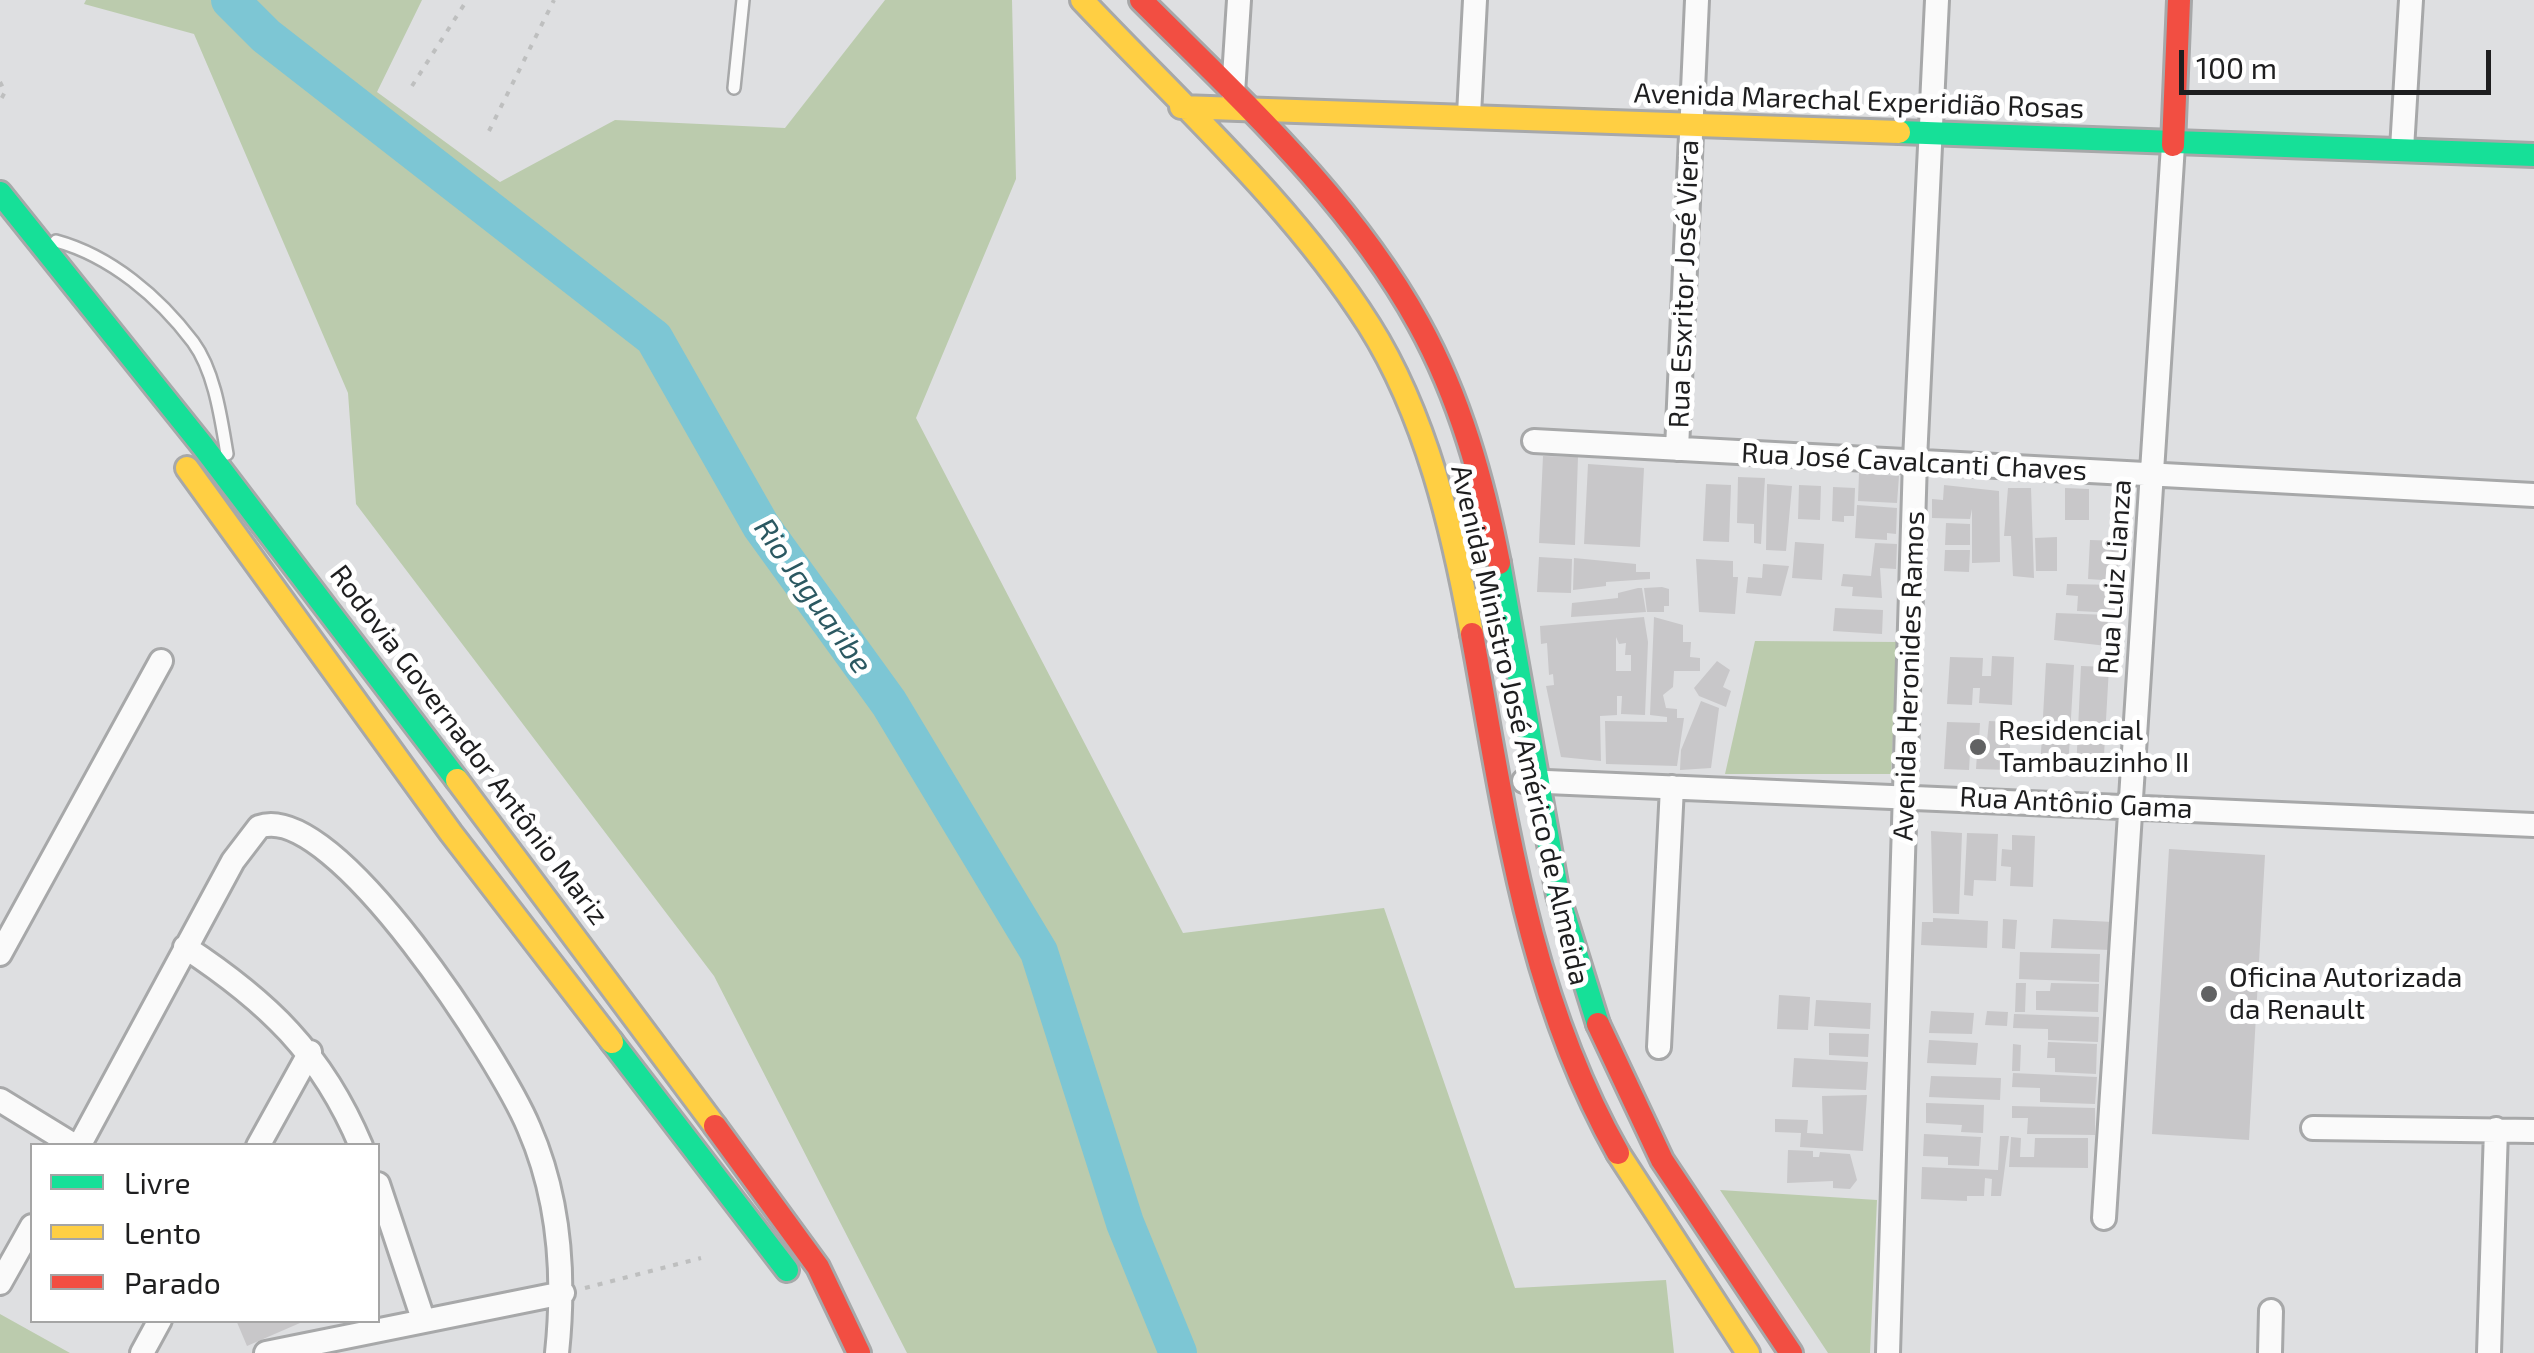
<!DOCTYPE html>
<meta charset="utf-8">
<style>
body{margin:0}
#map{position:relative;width:2534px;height:1353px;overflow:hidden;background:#dedfe1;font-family:"Exo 2",sans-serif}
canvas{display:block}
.legend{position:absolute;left:30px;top:1143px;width:350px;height:180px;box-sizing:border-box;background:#fff;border:2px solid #a5a5a5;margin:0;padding:12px 18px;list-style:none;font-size:30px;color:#1e1e1f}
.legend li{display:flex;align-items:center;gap:20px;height:50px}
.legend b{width:50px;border:2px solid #a5a5a5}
.scale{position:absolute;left:2179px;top:50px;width:312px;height:45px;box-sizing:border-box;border:5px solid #1e1e1f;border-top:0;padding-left:12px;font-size:30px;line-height:35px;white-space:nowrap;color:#1e1e1f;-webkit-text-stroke:8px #fff;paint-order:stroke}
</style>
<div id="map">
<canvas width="2534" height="1353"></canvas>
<ul class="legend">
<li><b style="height:12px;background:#16e098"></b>Livre</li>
<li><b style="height:12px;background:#ffcf43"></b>Lento</li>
<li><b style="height:12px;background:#f24e42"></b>Parado</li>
</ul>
<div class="scale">100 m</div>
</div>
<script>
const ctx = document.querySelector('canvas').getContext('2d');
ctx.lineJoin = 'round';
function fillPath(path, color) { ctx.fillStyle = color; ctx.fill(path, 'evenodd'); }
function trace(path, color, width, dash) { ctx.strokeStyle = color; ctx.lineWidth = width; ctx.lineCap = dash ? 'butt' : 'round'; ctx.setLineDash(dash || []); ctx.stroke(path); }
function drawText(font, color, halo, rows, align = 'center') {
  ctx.font = font + ' "Exo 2",sans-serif'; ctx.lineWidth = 10; ctx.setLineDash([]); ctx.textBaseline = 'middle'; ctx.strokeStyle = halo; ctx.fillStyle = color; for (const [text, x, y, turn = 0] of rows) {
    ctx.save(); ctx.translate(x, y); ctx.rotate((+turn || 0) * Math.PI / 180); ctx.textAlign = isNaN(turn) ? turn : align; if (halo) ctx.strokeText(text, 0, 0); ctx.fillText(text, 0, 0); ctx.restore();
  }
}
fillPath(new Path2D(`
 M86,0H422L377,92L500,182L615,120L785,128L885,0H1012L1016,179L916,418L1183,933L1384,908L1515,1288L1666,1280L1674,1353H907L714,976L356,504L348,393L194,34L84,4Z
 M1755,641L1898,642L1891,774H1725Z
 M1720,1190L1877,1200L1870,1353H1828Z
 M0,1314L70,1353H0Z`), '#bbcbad');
trace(new Path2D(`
 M230,0L266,36L654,338L761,526L889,703L1039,952L1125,1223L1178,1353`), '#7dc6d4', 38);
fillPath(new Path2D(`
 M1543,456L1578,457L1575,545L1539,543Z
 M1588,464L1644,468L1640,547L1584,544Z
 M1859,473L1899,476L1897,503L1858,501Z
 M1738,477L1765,478L1761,544L1754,543V524L1737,523Z
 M1706,484L1731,485L1729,542L1703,541Z
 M1767,484L1792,486L1786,551L1766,550Z
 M1799,485L1821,486L1820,520L1798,519Z
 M1944,485L1999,491L2000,562L1972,563V509L1970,519L1932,518V499L1943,500Z
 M1833,487L1855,488L1854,516H1844V522L1832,521Z
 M2008,488H2031L2034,578L2013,576L2011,536H2004Z
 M2065,488L2089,489V520H2065Z
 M1857,505L1897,508L1896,534L1887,533V540L1855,538Z
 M1946,523L1970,524V545H1945Z
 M2057,537V571H2036L2035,538Z
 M2090,540L2119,541L2117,581L2088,579Z
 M1795,542L1824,544L1822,580L1792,578Z
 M1875,543L1897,544L1896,569L1880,568L1882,598L1852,596L1853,587L1841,586L1843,574L1871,576Z
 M1945,550H1970L1969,572L1944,571Z
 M1539,557L1572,559L1571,593L1537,592Z
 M1574,558L1636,564V572H1650V579L1606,582V586L1573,590Z
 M1696,559L1733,561V577H1738L1735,614L1699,612Z
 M1763,564L1789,566L1781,596L1746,593L1748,577L1762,578Z
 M2067,584L2116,585V613L2077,611L2078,596L2066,595Z
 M1662,587L1669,589V606H1664V612H1647L1644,588Z
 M1638,588H1642L1646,612L1571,617L1572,603L1618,598V593Z
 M1835,608L1883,610L1882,634L1833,631Z
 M2056,613L2108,615L2107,646L2054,640Z
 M1644,617L1648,642L1645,715L1621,714L1622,696H1617V715L1600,716L1601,761L1561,757L1546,686L1554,685L1553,674L1549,675L1547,643L1541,644L1540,626ZM1616,637L1619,644L1626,643L1625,655H1631V671H1616Z
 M1654,617L1683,625V642H1691L1690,657L1700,658V671H1674L1673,687L1663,695L1666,708L1677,709V718H1684L1677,766L1606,764L1605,721L1667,722V717L1650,715Z
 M1992,656L2014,657L2012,705L1979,703L1980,688H1973L1972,705L1947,704L1950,657L1983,658L1982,676H1991Z
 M1717,661L1730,670L1723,687L1731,691L1726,707L1699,696L1694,688Z
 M2046,663L2074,665L2068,771L2040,770Z
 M2081,666L2109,667L2103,773L2076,771Z
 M1701,701L1719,708L1711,768L1680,770L1681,750Z
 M1989,721L2011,722L2009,770L1976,769L1977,754L1970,753L1969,770L1944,769L1947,722L1980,723L1979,741H1987Z
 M1931,831L1962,833L1959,914L1933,913Z
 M1967,833L1998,834L1996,881L1974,880L1973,896L1964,895Z
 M2012,835L2035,836L2033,887L2010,886L2011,867L2001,866L2002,849L2012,850Z
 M2169,849L2265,855L2249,1140L2152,1134Z
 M1933,918L1988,921L1987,948L1921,945L1922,922H1933Z
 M2003,919L2017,920L2015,949L2002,948Z
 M2053,919L2113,922L2112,950L2051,948Z
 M2020,952L2100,954L2099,982L2019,979Z
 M2016,983H2026L2025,1012H2015Z
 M2051,983L2099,984L2098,1012L2036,1010V991H2050Z
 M1779,995L1810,997L1808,1030L1777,1029Z
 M1816,1000L1871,1003L1870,1029L1814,1026Z
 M1931,1011L1974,1013L1972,1034L1929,1033Z
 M1987,1011L2008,1012L2007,1026L1985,1025Z
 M2014,1014L2099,1017L2098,1042L2048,1040V1029L2013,1028Z
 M1829,1033L1869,1034L1868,1057L1829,1055Z
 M1929,1040L1978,1043L1976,1065L1927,1063Z
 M2048,1042L2097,1044L2096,1074L2055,1072V1058H2047Z
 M2013,1044L2021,1045L2020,1071H2012Z
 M1794,1058L1868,1062L1866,1090L1792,1087Z
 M2013,1073L2097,1077L2095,1104L2040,1102V1088L2012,1087Z
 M1931,1076L2001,1078L2000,1100L1929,1097Z
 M1867,1095L1863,1151L1800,1147L1801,1133L1775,1132V1119L1808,1120L1807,1133L1823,1134L1822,1096Z
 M1926,1103L1984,1105L1983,1133L1961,1132L1962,1125L1926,1123Z
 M2012,1106L2095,1108V1135L2027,1134L2028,1118H2012Z
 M1924,1134L1981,1137L1979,1166L1948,1165V1157L1923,1156Z
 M2000,1136H2009L2001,1196H1991L1992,1179L1985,1178L1984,1196H1967V1201L1921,1199L1922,1167L1998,1170Z
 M2011,1137L2021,1138L2020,1157H2034L2035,1138H2088V1168L2009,1167Z
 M1788,1150L1813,1151V1157H1819L1820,1152L1850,1154L1857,1180L1850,1189L1833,1188V1181L1787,1183Z
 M236,1320H299L300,1323L247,1346Z`), '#c8c7c9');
const lane = new Path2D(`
 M734,88L743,0
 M56,241C111,256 159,297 193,342C215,372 221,419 227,454`);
const street = new Path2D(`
 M1233,93L1239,0
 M1469,115L1475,0
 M2402,149L2411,0
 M1534,441L2534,495
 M1677,449L1697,0
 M1524,781L2534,825
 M185,947C267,1001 322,1053 361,1146
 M0,954L161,661
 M1659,1047L1672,787
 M0,1100L75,1146
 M2313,1128L2534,1131
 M79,1146L233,861L259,827C335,799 503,1065 529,1128C560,1199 565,1277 557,1353
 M258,1146L310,1052
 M378,1184L423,1319
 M2104,1218L2173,145
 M0,1283L32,1226
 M142,1353L160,1320
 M266,1353L563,1293
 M1888,1353L1915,460L1937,0
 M2270,1353L2271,1311
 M2489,1353L2496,1129`);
const fast = new Path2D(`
 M1899,132L2534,155
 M0,193L202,445L457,780
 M1499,563L1558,895L1598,1024
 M612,1042L787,1270`);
const slow = new Path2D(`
 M1082,0C1180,104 1292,204 1369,325C1426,415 1453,530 1472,634
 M1181,107L1899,132
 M187,468L451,833L612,1042
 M457,780L715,1126
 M1618,1153L1748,1353`);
const jam = new Path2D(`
 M1141,0C1241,100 1350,199 1419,324C1460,398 1483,481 1499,563
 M2173,145L2179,0
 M1472,634C1505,813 1527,992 1618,1153
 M1598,1024L1662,1160L1791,1353
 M715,1126L818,1267L859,1353`);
trace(lane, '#a7a8a9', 16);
trace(street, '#a7a8a9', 28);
trace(fast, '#a7a8a9', 28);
trace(slow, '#a7a8a9', 28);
trace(jam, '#a7a8a9', 28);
trace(new Path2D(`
 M0,82L5,92L0,101
 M412,86L467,0
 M489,131L554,0
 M585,1288L701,1258`), '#bebfbf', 4, [5, 8]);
trace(lane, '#fafafa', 11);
trace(street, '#fafafa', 22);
trace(fast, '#16e098', 22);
trace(slow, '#ffcf43', 22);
trace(jam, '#f24e42', 22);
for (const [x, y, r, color] of [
 [1978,747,10,"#616263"],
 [2209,994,10,"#616263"]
]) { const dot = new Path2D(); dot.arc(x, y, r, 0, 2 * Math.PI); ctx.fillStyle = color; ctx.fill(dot); trace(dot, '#fff', 4); }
drawText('28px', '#1e1e1f', '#fff', [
 ["Avenida Marechal Experidião Rosas",1859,101,2],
 ["Rua Esxritor José Viera",1684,284,-88],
 ["Rua José Cavalcanti Chaves",1914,462,3],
 ["Rua Luiz Lianza",2115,577,-86],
 ["Avenida Heronides Ramos",1909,676,-88],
 ["Avenida Ministro José Américo de Almeida",1520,725,77],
 ["Rodovia Governador Antônio Mariz",469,745,53],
 ["Rua Antônio Gama",2076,803,3]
]);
drawText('28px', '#1e1e1f', '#fff', [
 ["Residencial",1998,731],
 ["Tambauzinho II",1998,763],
 ["Oficina Autorizada",2229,978],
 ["da Renault",2229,1010]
], 'left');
drawText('italic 30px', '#2b5861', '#fff', [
 ["Rio Jaguaribe",813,596,55]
]);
</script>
